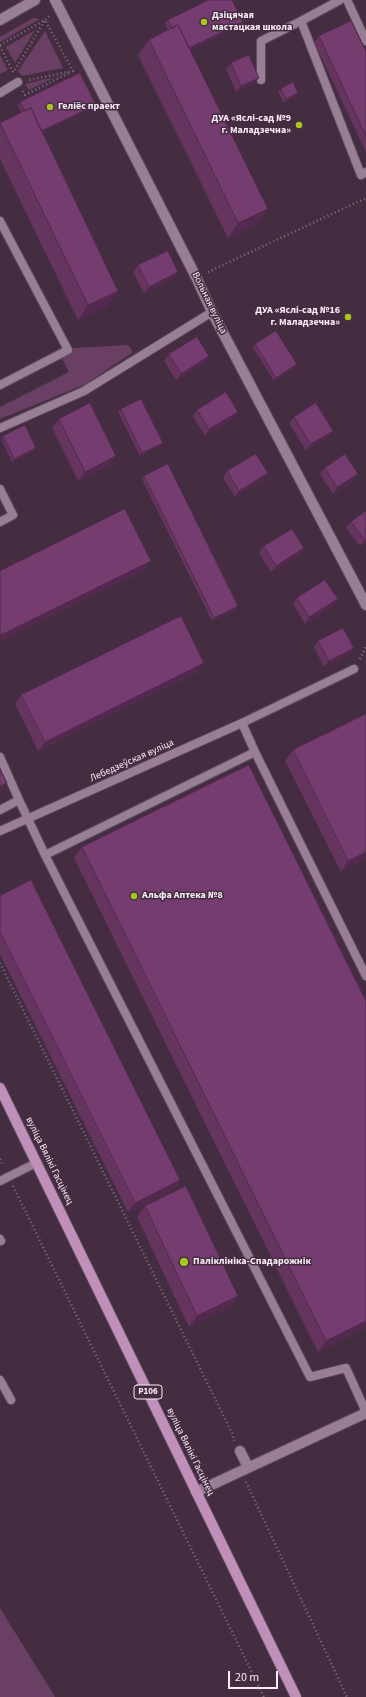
<!DOCTYPE html>
<meta charset="utf-8">
<style>
body{margin:0}
#map{position:relative;width:366px;height:1697px;overflow:hidden;background:#442d41;font-family:"Source Sans 3",sans-serif}
canvas{display:block}
.scale{position:absolute;left:228px;top:1671px;width:50px;height:18px;box-sizing:border-box;border:2px solid #f9ebf7;border-top:0;padding-left:5px;font-size:12px;line-height:14px;white-space:nowrap;color:#f9ebf7;-webkit-text-stroke:3px #442d41;paint-order:stroke}
</style>
<div id="map">
<canvas width="366" height="1697"></canvas>
<div class="scale">20 m</div>
</div>
<script>
const ctx = document.querySelector('canvas').getContext('2d');
ctx.lineJoin = 'round';
function fillPath(path, color) { ctx.fillStyle = color; ctx.fill(path, 'evenodd'); }
function trace(path, color, width, dash) { ctx.strokeStyle = color; ctx.lineWidth = width; ctx.lineCap = dash ? 'butt' : 'round'; ctx.setLineDash(dash || []); ctx.stroke(path); }
function drawText(font, color, halo, rows, align = 'center') {
  ctx.font = font + ' "Source Sans 3",sans-serif'; ctx.lineWidth = 3; ctx.setLineDash([]); ctx.textBaseline = 'middle'; ctx.strokeStyle = halo; ctx.fillStyle = color; for (const [text, x, y, turn = 0] of rows) {
    ctx.save(); ctx.translate(x, y); ctx.rotate((+turn || 0) * Math.PI / 180); ctx.textAlign = isNaN(turn) ? turn : align; if (halo) ctx.strokeText(text, 0, 0); ctx.fillText(text, 0, 0); ctx.restore();
  }
}
fillPath(new Path2D(`
 M33,18L40,19L0,42V37Z
 M35,30L15,63L6,47Z
 M45,31L63,68L22,76L18,71Z
 M0,55L8,70L0,74Z
 M55,77L29,90L25,84Z
 M128,345L133,352L86,384L0,419V407L69,372L57,349Z
 M0,1608L55,1697H0Z`), '#693f64');
const service = new Path2D(`
 M340,0L301,21L361,175L366,172
 M347,0L366,41
 M261,80V41L301,21
 M0,93L18,82
 M0,221L68,350L0,385
 M0,428L84,391L212,312
 M0,489L13,515L0,522
 M242,723L354,669
 M0,757L19,800
 M0,810L19,800L45,855L255,752L366,976
 M0,831L242,723L255,752
 M45,855L310,1377L346,1368L366,1412
 M0,1181L36,1163
 M0,1239L1,1241
 M0,1380L11,1400`);
const minor = new Path2D(`
 M55,0L196,277L212,312L366,605
 M240,1451L248,1467
 M196,1492L366,1413`);
const tertiary = new Path2D(`
 M0,20L35,0`);
const primary = new Path2D(`
 M0,1088L296,1697`);
trace(service, '#604d5d', 10);
trace(minor, '#604d5d', 12);
trace(tertiary, '#604d5d', 12);
trace(primary, '#604d5d', 12);
trace(new Path2D(`
 M0,45L45,20L49,16
 M0,46L13,72
 M15,70L45,20L73,71L29,80
 M23,91L25,95L69,73
 M208,272L366,198
 M360,659L366,647
 M0,963L233,1435L234,1441
 M0,1159L3,1166
 M13,1186L264,1697
 M246,1482L347,1697`), '#847081', 2.5, [1, 3]);
trace(service, '#997f95', 8);
trace(minor, '#997f95', 10);
trace(tertiary, '#997f95', 10);
trace(primary, '#c090ba', 10);
fillPath(new Path2D(`
 M168,20L243,22L240,26L190,50L257,224L228,238L138,55L149,40L168,30L165,23Z
 M319,36L366,51V152L314,42Z
 M231,63L254,84L236,92L226,69Z
 M281,89L298,93L296,96L284,103L278,92Z
 M20,102L93,108L42,132L118,291L108,306L78,320L0,159V123L21,113L18,105Z
 M138,265L178,272L174,278L144,293L133,272Z
 M255,344L297,364L295,368L274,381L253,347Z
 M169,354L205,363L176,380L164,361Z
 M121,409L160,446L140,456L118,412Z
 M197,410L238,412L233,418L205,436L193,416Z
 M294,417L328,437L306,451L289,423Z
 M59,419L110,465L78,481L52,428Z
 M3,436L36,448L33,452L12,462L1,439Z
 M325,468L354,480L333,494L320,474Z
 M227,471L263,480L235,497L223,478Z
 M144,476L236,609L212,621L142,479Z
 M366,511V542L360,546L346,528L351,522Z
 M264,546L300,555L271,572L259,553Z
 M297,598L333,606L305,624L293,604Z
 M318,641L354,648L349,654L324,667L314,647Z
 M198,672L38,751L15,704L21,695Z
 M293,750L366,859L341,872L285,761Z
 M82,847L366,1001V1328L318,1352L74,858Z
 M0,896L180,1180L174,1190L128,1212L0,954Z
 M145,1206L238,1296L231,1307L189,1327L137,1217Z`), '#65345f');
fillPath(new Path2D(`
 M243,22L240,26L176,57L178,54Z
 M259,78L254,84L236,92L241,86Z
 M298,93L296,96L284,103L286,99Z
 M96,105L93,108L28,139L30,136Z
 M268,209L257,224L228,238L238,223Z
 M178,272L174,278L144,293L149,287Z
 M118,291L108,306L78,320L88,305Z
 M209,356L205,363L176,380L181,374Z
 M297,364L295,368L274,381L276,378Z
 M238,412L233,418L205,436L209,429Z
 M333,431L328,437L306,451L311,444Z
 M163,443L160,446L140,456L142,453Z
 M36,448L33,452L12,462L14,459Z
 M116,456L110,465L78,481L85,472Z
 M268,473L263,480L235,497L239,491Z
 M358,474L354,480L333,494L337,487Z
 M366,539V542L360,546L365,540Z
 M304,548L300,555L271,572L276,566Z
 M151,561L143,572L0,643V636L1,635Z
 M338,599L333,606L305,624L309,617Z
 M238,606L236,609L212,621L214,618Z
 M354,648L349,654L324,667L329,661Z
 M204,663L198,672L38,751L45,742Z
 M7,783L1,792H0V786Z
 M366,852V859L341,872L348,861Z
 M180,1180L174,1190L128,1212L135,1203Z
 M238,1296L231,1307L189,1327L197,1316Z
 M366,1321V1328L318,1352L326,1341Z`), '#522a4e');
const building = new Path2D(`
 M209,0H232L243,22L189,48L178,25L172,29L168,20Z
 M351,21L366,51V136L319,36Z
 M178,25L268,209L238,223L149,40Z
 M249,55L259,78L241,86L231,63Z
 M80,73L96,105L41,131L31,108L25,111L20,102Z
 M293,82L298,93L286,99L281,89Z
 M31,108L118,291L88,305L0,123Z
 M168,251L178,272L149,287L138,265Z
 M276,331L297,364L276,378L255,344Z
 M197,337L209,356L181,374L169,354Z
 M226,392L238,412L209,429L197,410Z
 M141,399L163,443L142,453L121,409Z
 M90,403L116,456L85,472L59,419Z
 M316,403L333,431L311,444L294,417Z
 M25,425L36,448L14,459L3,436Z
 M256,454L268,473L239,491L227,471Z
 M345,454L358,474L337,487L325,468Z
 M168,464L238,606L214,618L144,476Z
 M125,509L151,561L1,635L0,633V571Z
 M366,511V539L365,540L351,522Z
 M292,529L304,548L276,566L264,546Z
 M325,580L338,599L309,617L297,598Z
 M181,616L204,663L45,742L21,695Z
 M343,628L354,648L329,661L318,641Z
 M366,714V852L348,861L293,750Z
 M249,765L366,1001V1321L326,1341L82,847Z
 M0,769L7,783L0,786Z
 M31,880L180,1180L135,1203L0,932V896Z
 M186,1186L238,1296L197,1316L145,1206Z`);
fillPath(building, '#753c6f');
trace(building, '#522a4e', 1);
for (const [x, y, r, color] of [
 [204,22,4,"#a7c71e"],
 [50,107,4,"#a7c71e"],
 [299,125,4,"#a7c71e"],
 [348,317,4,"#a7c71e"],
 [134,896,4,"#a7c71e"],
 [184,1262,5,"#a7c71e"]
]) { const dot = new Path2D(); dot.arc(x, y, r, 0, 2 * Math.PI); ctx.fillStyle = color; ctx.fill(dot); trace(dot, '#442d41', 1.5); }
for (const [x, y, w] of [
 [148,1392,28]
]) { const box = new Path2D(); box.roundRect(x - w / 2, y - 7, w, 14, 3); ctx.fillStyle = '#442d41'; ctx.fill(box); trace(box, '#f9ebf7', 1); }
drawText('bold 9px', '#f9ebf7', null, [
 ["Р106",148,1392]
]);
drawText('bold 10px', '#f9ebf7', '#442d41', [
 ["Дзіцячая",212,16],
 ["мастацкая школа",212,28],
 ["Геліёс праект",58,107],
 ["ДУА «Яслі-сад №9",291,119,"right"],
 ["г. Маладзечна»",291,131,"right"],
 ["ДУА «Яслі-сад №16",340,311,"right"],
 ["г. Маладзечна»",340,323,"right"],
 ["Альфа Аптека №8",142,896],
 ["Паліклініка-Спадарожнік",193,1262]
], 'left');
drawText('10px', '#f9ebf7', '#442d41', [
 ["Вольная вуліца",209,303,64],
 ["Лебедзеўская вуліца",132,761,-24],
 ["вуліца Вялікі Гасцінец",49,1161,64],
 ["вуліца Вялікі Гасцінец",190,1452,64]
]);
</script>
